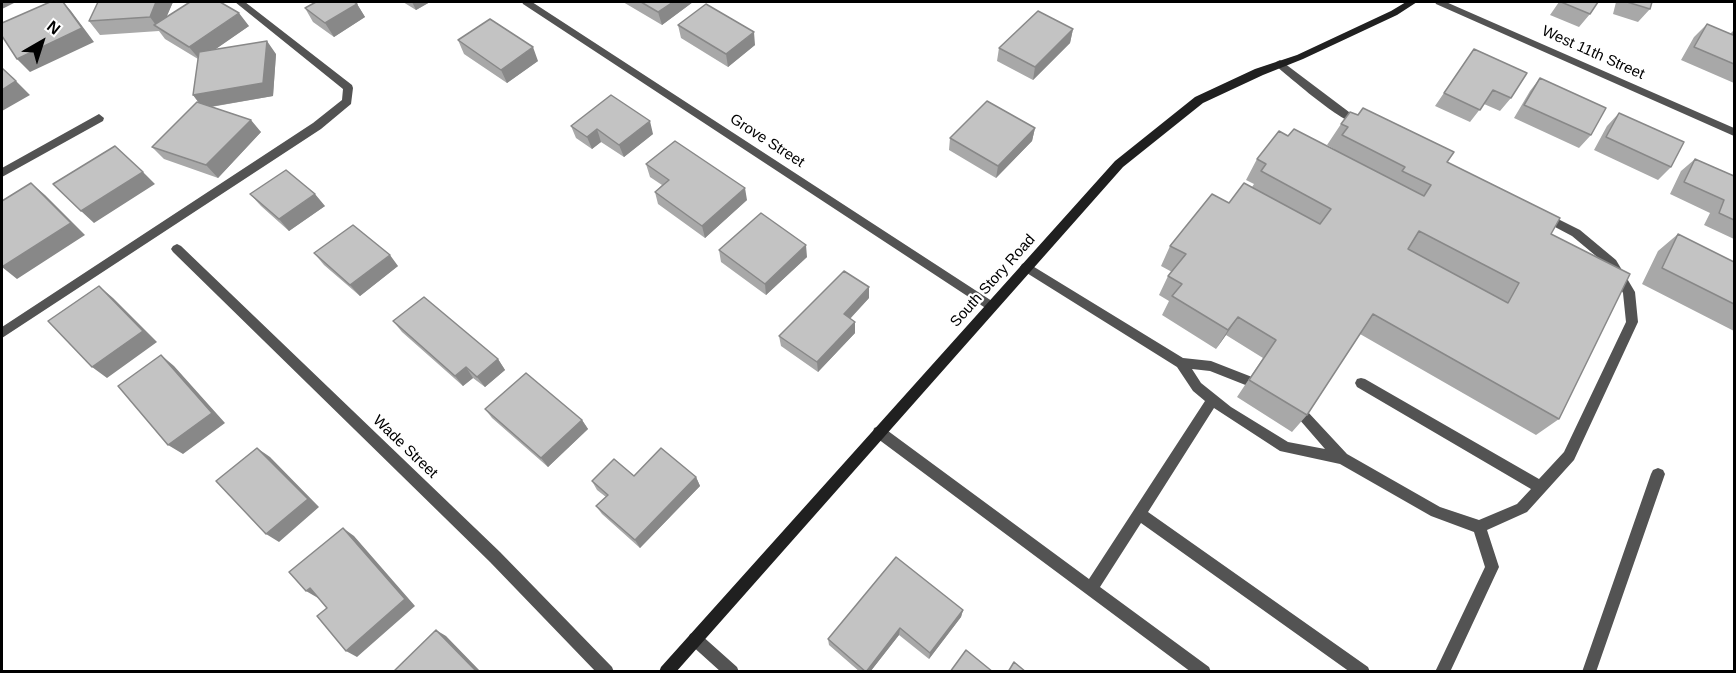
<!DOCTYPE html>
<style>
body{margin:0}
#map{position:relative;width:1736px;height:673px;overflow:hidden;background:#fff;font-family:Arial,sans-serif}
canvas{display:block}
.frame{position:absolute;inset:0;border:3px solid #000;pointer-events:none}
.north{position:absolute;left:12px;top:12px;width:60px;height:60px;-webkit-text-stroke:4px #fff;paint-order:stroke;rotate:39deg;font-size:16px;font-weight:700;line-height:24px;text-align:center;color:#000}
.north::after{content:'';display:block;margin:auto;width:21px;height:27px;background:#000;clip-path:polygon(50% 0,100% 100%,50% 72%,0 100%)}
</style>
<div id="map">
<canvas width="1736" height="673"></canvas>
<div class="frame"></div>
<div class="north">N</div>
</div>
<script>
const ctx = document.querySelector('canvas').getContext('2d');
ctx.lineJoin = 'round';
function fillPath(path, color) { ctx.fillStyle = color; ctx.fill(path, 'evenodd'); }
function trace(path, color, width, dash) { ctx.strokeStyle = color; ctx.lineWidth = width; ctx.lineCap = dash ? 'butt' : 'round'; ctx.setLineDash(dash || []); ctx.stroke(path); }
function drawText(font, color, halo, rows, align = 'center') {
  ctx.font = font + ' Arial,sans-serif'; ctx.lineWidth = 4.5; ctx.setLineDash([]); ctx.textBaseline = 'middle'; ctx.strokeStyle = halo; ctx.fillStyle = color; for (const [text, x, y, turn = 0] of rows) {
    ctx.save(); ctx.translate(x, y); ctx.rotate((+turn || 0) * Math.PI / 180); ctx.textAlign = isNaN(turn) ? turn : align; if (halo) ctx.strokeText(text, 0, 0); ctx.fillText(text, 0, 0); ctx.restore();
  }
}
fillPath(new Path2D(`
 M235,2H245L352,85L353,88L351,104L321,129L2,338V327L313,123L342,100L343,89Z
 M1280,60L1349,112L1365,120L1366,123L1365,126C1348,129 1292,79 1276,66V62Z
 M1542,211L1580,230L1616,260L1635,292L1638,322L1574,460L1527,512L1487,530L1499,567L1450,672H1435L1485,567L1474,532L1431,516L1340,464L1280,451L1214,408L1148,512L1368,667L1370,672H1350L1141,523L1100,587L1209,667L1211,672H1191L874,436L873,432L874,428L879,426L884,428L1089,579L1205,401L1193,391L1177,367L1022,270L1020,267L1022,264L1026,262L1183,358L1211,361L1252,377L1254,381L1252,385L1248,386L1210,371L1192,369L1201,383L1231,407L1288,442L1325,449L1299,419L1297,415L1299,411L1303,409L1307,411L1347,454L1440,507L1479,520L1517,504L1531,489L1357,387L1355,383L1357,379L1361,378L1365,379L1539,479L1564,452L1626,322L1623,293L1608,266L1572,236L1538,218L1536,215L1538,212Z
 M1658,468L1663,470L1665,474L1596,672H1582L1651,474L1653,470Z`), '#535353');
fillPath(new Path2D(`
 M522,2H532L995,303L997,306L995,309H987L523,4Z
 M1435,2H1446L1734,128V136L1436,4Z
 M99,114L104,118L103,121L2,177V168Z
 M177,244L181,246L500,552L612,667L614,672H596L490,562L173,252L171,249L173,246Z
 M695,632L700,634L737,667L739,672H721L690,644L688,639L690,634Z`), '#535353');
fillPath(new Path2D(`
 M1406,2H1417L1397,15L1303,59L1263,75L1203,103L1123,167L676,672H659L661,667L1115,161L1195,97L1255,69L1297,55L1391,11Z`), '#202020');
fillPath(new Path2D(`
 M173,2L166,17L249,26L214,50L276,54L273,96L211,107L261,132L218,178L164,159L152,147L199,103L193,95L198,59L165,39L159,31L100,35L89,21Z
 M403,2H430L416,10Z
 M623,2H693L662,25Z
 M1559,2H1598L1590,14L1579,27L1550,15Z
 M1616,2H1652L1650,9L1638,22L1613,14Z
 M357,4L365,17L334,37L313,22L305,8Z
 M1707,24L1730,34L1734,30V83L1681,60L1694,37Z
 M678,25L755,45L728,67L681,38Z
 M1073,29L1070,43L1033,80L997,61L999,48Z
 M458,40L538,61L507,83L464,54Z
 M1474,49L1511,98L1500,111L1484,104L1470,122L1435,106Z
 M1540,78L1591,135L1579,148L1514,118L1530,91Z
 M1619,113L1671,167L1658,180L1594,150L1607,126Z
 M1341,124L1447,162L1551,234L1559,419L1536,435L1360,334L1307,415L1292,432L1237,397L1263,358L1226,335L1216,349L1162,315L1169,301L1159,295L1168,276L1172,272L1161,266L1170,246L1252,187L1254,184L1246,180L1257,159L1334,149L1327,145Z
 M571,126L653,134L624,157L601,142L592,149L576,138Z
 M1035,128L1032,141L996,178L949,150L950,138Z
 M1695,159L1734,176V239L1704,225L1710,213L1670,194L1681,171Z
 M646,164L747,200L705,238L658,204L655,192L662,185L650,177Z
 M250,194L325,206L289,231L261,206Z
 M1678,234L1734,262V331L1642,284L1658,251Z
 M719,250L807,257L766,295L721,262Z
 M314,253L398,266L360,296L324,265Z
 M869,298L850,319L855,322V333L818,372L781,346L779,336Z
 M393,321L498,359L505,370L485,387L473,378L463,386L402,332Z
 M485,409L582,420L588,429L548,467L492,418Z
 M634,476L696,477L700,486L640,548L602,514L596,506L606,497L597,490L592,481Z
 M963,610L961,617L929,659L899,635L870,672H860L829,645L828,639Z`), '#a8a8a8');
fillPath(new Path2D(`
 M2,2H16L2,9Z
 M63,2L71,11L94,42L30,72L17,59Z
 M156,2H173L161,30L158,28L150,17Z
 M412,2H430L416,10Z
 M673,2H693L662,25L658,12Z
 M357,4L365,17L334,37L325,23Z
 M239,13L249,26L200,60L189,47Z
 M1073,29L1070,43L1033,80L1035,67Z
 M754,32L755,45L728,67L726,54Z
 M267,41L276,54L273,96L203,108L193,95Z
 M533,47L538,61L507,83L501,70Z
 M16,81L30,95L2,111V90Z
 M251,120L261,132L218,178L206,165Z
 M650,121L653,134L624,157L619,145Z
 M1035,128L1032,141L996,178L998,166Z
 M597,129L601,142L592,149L587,137Z
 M143,172L155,184L94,223L81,211Z
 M31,183L45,195L85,235L17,279L2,267Z
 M745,188L747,200L705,238L702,226Z
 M315,194L325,206L289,231L279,219Z
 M806,245L807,257L766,295L765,284Z
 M390,255L398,266L360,296L350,285Z
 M99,286L113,298L157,342L107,378L92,367Z
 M869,287V298L844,325V314Z
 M1238,317L1226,335L1216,349L1228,330Z
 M855,322V333L818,372L817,362Z
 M161,355L174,366L225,423L183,454L168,445Z
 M498,359L505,370L485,387L477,377Z
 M466,367L473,378L463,386L455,376Z
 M582,420L588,429L548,467L541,458Z
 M257,448L270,457L319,507L279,542L266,534Z
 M696,477L700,486L640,548L635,540Z
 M343,528L354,536L415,606L357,657L346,651Z
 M310,588L322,595L318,598L306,591Z
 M963,610L961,617L929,659L930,653Z
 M900,628L899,635L870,672H866Z
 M436,630L446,636L481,672H477Z`), '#888');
const building = new Path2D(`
 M50,2H63L82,28L17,59L2,36V23Z
 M98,2H156L150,17L89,21Z
 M190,2H220L239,13L189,47L154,25Z
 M316,2H354L357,4L325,23L305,8Z
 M641,2H673L658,12Z
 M1561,2H1598L1590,14Z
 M1627,2H1652L1650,9Z
 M706,4L754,32L726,54L678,25Z
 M1038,11L1073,29L1035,67L999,48Z
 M490,19L533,47L501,70L458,40Z
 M1707,24L1733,35L1734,33V64L1694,47Z
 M267,41L263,83L193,95L199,52Z
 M1474,49L1527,73L1511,98L1493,90L1480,110L1444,93Z
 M2,68L16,81L2,90Z
 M1540,78L1606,108L1591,135L1524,105Z
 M611,95L650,121L619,145L597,129L587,137L571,126Z
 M987,101L1035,128L998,166L950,138Z
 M197,102L251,120L206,165L152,147Z
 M1363,108L1454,152L1447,162L1560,218L1551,234L1630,274L1559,419L1373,314L1307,415L1249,380L1276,340L1238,317L1228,330L1172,296L1182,284L1168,276L1186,254L1170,246L1212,194L1229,203L1244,183L1320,224L1331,209L1261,171L1266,164L1257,159L1279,131L1288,136L1294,129L1424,196L1431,185L1402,171L1405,167L1342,135L1348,127L1341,124L1350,112L1358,115ZM1419,231L1519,283L1508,303L1408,249Z
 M1619,113L1684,142L1671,167L1606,137Z
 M675,141L745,188L702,226L655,192L669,180L646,164Z
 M115,146L143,172L81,211L53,184Z
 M1695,159L1734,176V220L1719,213L1724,200L1684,182Z
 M286,170L315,194L279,219L250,194Z
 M31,183L71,223L2,267V201Z
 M761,213L806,245L765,284L719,250Z
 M353,225L390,255L350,285L314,253Z
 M1678,234L1734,262V304L1662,268Z
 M844,271L869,287L844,314L855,322L817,362L779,336Z
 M99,286L143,331L92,367L48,321Z
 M424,297L498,359L477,377L466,367L455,376L393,321Z
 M161,355L212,413L168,445L118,386Z
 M526,373L582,420L541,458L485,409Z
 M257,448L308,499L266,534L216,481Z
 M661,448L696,477L635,540L596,506L608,495L592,481L614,459L634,476Z
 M343,528L405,599L346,651L317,616L327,608L310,588L306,591L289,572Z
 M896,557L963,610L930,653L900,628L866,672L828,639Z
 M436,630L477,672H393Z
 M966,650L993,672H950Z
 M1014,662L1026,672H1008Z`);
fillPath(building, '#c3c3c3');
trace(building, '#888', 1.5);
drawText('15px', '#000', '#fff', [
 ["West 11th Street",1593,53,24],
 ["Grove Street",767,141,33],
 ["South Story Road",993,281,-48],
 ["Wade Street",405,447,44]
]);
</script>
